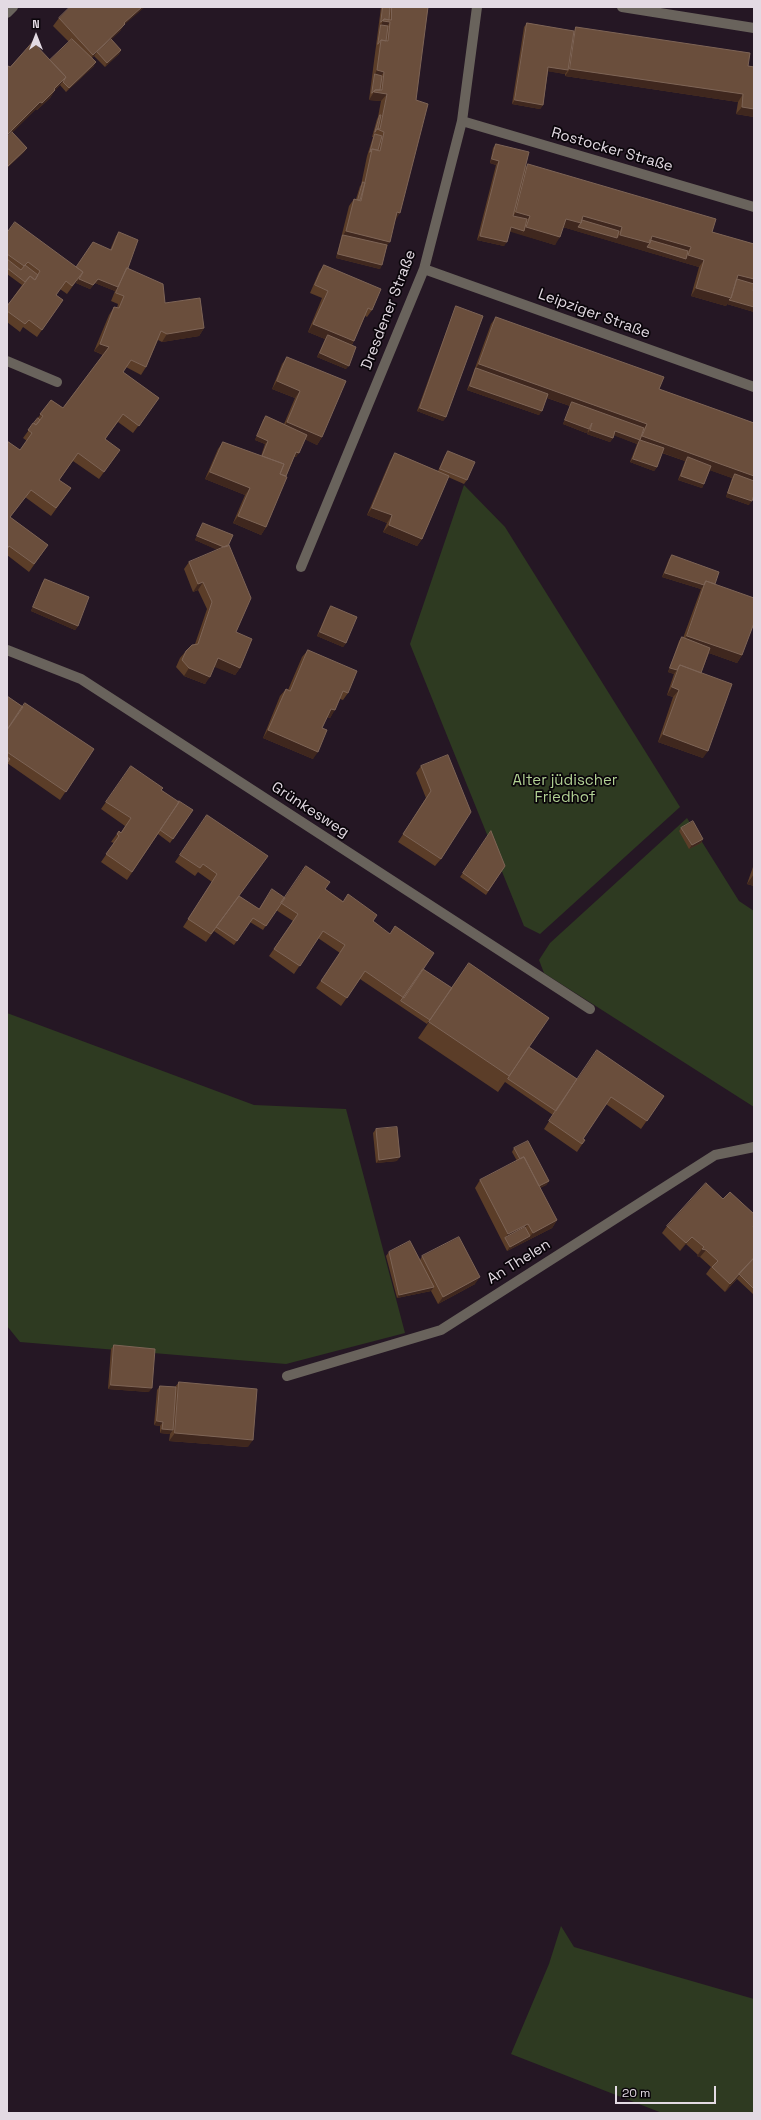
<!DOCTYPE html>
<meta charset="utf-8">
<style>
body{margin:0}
#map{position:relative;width:761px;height:2120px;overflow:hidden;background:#251724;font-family:"Space Grotesk",sans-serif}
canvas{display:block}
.frame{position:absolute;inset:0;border:8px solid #e3dae3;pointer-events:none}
.north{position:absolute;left:16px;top:16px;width:40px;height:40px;-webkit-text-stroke:3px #0a050a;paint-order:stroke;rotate:0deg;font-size:11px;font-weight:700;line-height:16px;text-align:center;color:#e3dae3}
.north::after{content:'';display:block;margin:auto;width:14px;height:18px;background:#e3dae3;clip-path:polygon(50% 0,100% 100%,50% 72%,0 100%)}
.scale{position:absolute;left:615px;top:2086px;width:101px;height:18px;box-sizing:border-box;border:2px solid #e3dae3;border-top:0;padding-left:5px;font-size:12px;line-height:14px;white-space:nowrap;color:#e3dae3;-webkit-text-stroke:3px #0a050a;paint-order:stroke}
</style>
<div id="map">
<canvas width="761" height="2120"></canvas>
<div class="frame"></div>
<div class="north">N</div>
<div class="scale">20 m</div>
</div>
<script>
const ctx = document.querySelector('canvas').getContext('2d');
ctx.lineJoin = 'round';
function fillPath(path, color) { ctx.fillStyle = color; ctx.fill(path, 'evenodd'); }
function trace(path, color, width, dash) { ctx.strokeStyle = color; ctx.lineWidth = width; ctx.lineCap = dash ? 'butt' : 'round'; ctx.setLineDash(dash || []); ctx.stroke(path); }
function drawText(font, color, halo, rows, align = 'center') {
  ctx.font = font + ' "Space Grotesk",sans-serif'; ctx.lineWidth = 3.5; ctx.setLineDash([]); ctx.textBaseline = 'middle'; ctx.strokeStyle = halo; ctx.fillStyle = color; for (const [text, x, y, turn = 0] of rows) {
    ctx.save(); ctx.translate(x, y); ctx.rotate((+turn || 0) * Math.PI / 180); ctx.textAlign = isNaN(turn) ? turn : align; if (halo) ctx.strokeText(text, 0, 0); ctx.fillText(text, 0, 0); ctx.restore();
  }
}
fillPath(new Path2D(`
 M464,485L505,527L680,807L540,934L524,926L410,644Z
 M687,818L739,901L754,911V1107L544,973L539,960L550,943Z
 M7,1013L254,1105L346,1109L405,1333L286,1364L20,1342L7,1326Z
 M561,1926L574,1947L754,1999V2113H662L511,2054L549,1964Z`), '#2e3a21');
trace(new Path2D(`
 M622,7L754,28
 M7,13L13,7
 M462,121L754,207
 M424,269L754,387
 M7,361L57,382
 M301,567L424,269L462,121L477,7
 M7,650L81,679L590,1009
 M287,1376L441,1330L715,1155L754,1147`), '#69635c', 10);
fillPath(new Path2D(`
 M381,7H428L395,221L380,269L336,258L349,206L354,199H356L360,186L361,185L367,156L373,137H372L377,119L378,117L381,101L369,100Z
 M59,18L124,25L120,31L111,39L121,50L119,54L105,67L94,56L92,58L94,66L66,92L60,85L55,90L50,98L37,110H35L12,132L27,148L24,152L7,168V67L50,60L69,42L53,26Z
 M527,23L574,31L576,27L754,67V117L736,114L738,102L565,76V74L548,71L543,105L540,109L512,104L524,27Z
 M496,144L525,168L528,164L712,232L754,244V312L727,304L726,306L691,296L699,267L563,227L555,245L510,231L504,246L477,240L496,165L490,163L493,148Z
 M119,232L128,268L165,303L204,328L199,336L162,342L158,340L146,367L141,375L126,367L123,372L159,398L133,433L118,422L105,439L120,450L99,479L73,461L59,480L71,488L51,516L25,497L10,517L48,545L29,572L7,555V441L20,450L27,441L23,438L51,400L63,408L103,355L94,351L109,315L114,307L117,308L118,304L111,301L115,291L95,283L90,289L76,283L78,279L67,294L60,289L56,295L63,300L37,337L23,327L20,332L7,322V306L22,285L7,274V233L76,267L110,250L116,236Z
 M324,265L372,310L367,317L365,316L352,345L346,369L317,357L325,339L308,332L322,298L310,293L319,272Z
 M456,306L446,417L443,421L417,411L454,310Z
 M496,317L659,389L754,423L749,505L726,497L732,478L710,470L702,488L678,480L685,461L662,453L657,467L654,471L630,462L637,444L614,435L613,438L610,442L587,434L588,431L586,433L563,424L570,406L547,398L539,415L467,390L491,324Z
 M287,357L322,437L317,445L305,439L296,457H294L266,527L261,535L233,523L245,495L205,479L218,449L223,442L261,456L265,444L255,440L263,420L266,416L284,424L295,398L272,389L282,364Z
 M448,451L467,480L464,484L448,477L422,539L417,546L383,532L387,523L367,515L390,461L395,453L438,471L445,455Z
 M203,523L228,546L236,632L240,668L235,675L214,666L205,684L184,676L176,667L180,658L186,651L195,644L207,609L198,590L193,592L184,569L189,562L218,550L195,540L201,527Z
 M672,555L715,584L742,655L737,663L709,653L701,673L703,758L658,742L673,697L667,695L674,674L668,672L679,641L682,637L683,638L701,589L662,577L669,559Z
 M45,579L78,626L75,630L31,611L42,583Z
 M331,606L346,643L343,647L317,636L328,610Z
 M308,650L348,693L343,700L340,699L330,718L327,717L322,728L313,759L263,738L280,696L286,689L288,690L302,657Z
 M7,697L94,749L60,800L7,763V764Z
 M448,755L441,859L435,866L398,842L426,798L416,773L421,766Z
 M131,766L161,790L178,802L193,810L170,843L158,834L127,880L101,862L114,843L111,842L119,831L121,833L125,826L101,809Z
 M207,815L239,896L259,909L285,898L325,889L373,921L423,969L451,988L469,963L529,1047L577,1079L664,1096L641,1129L606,1104L583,1139L585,1140L577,1152L544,1129L553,1115L505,1082L498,1092L418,1038L438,1009L427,1024L360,979L341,1006L316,988L340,953L318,938L294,974L269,956L293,921L276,910L263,930L250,922L234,945L214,931L206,942L183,927L212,882L198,872L195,876L175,862Z
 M681,828L703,839L701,843L689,849L679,831Z
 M491,831L505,866L486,895L460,877Z
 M754,864V886L747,884Z
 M376,1129L397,1161L376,1163L373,1133Z
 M514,1148L549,1181L546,1185L540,1188L557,1220L552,1228L507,1251L475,1188L480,1180L517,1161L512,1152Z
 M667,1226L754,1227V1295L737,1279L725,1292L706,1274L711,1267L700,1257L697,1256L698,1255L686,1244L680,1251L662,1233Z
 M389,1252L420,1260L422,1256L475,1284L438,1304L431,1291L397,1298L386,1256Z
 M114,1345L149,1392L108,1389L111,1349Z
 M179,1382L248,1447L169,1441L170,1434L160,1433V1426L154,1425L157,1390L160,1386L175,1387Z`), '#5b3d28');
fillPath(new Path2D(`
 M142,7H145L124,25L120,31L98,53L97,52L94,56L88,62L93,55L124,23Z
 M383,21L390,22L385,30L381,25Z
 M121,50L119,54L105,67L107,63Z
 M96,62L94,66L66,92L69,88Z
 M548,67L568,70L565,74L546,71Z
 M570,69L743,94L738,102L565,76Z
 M377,70L384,72L379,79L375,74Z
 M66,77L60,85L51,94L55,90L50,98L37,110H35L7,138V135Z
 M374,92L387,94L381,101L369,100Z
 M515,100L543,105L540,109L512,104Z
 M742,107L754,109V117L736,114Z
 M27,148L24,152L7,168V167Z
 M492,159L499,161L496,165L490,163Z
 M397,212L400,213L395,221Z
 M516,212L530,216L524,223L511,219Z
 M583,216L622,227L617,235L580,224L576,231L560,226L566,219Z
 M511,227L524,231L521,235L508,231Z
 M526,227L560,237L555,245L521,235Z
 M578,227L617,238L620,235L652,236L691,247L685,255L649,244L644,251L576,231Z
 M346,231L390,242L384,249L343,235Z
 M480,236L507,242L504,246L477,240Z
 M647,247L686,259L688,255L704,260L699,267L644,251Z
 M338,254L382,265L380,269L336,258Z
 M738,275L754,279V285L734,283Z
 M79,279L93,285L90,289L76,283Z
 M98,279L118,287L115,291L95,283Z
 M696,288L731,298L754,307V312L727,304L726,306L691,296Z
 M313,324L354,341L349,348L328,335L325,339L308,332Z
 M204,328L199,336L162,342L167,334Z
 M100,344L109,347L104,355L94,351Z
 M320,353L349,366L346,369L317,357Z
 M479,364L647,424L641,432L572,402L570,406L475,372L476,368Z
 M277,381L300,391L295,398L272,389Z
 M470,386L542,411L539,415L467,390Z
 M420,408L446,417L443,421L417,411Z
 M565,420L589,429L586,433L563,424Z
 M287,422L322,437L317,445L282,429Z
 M590,430L613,438L610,442L587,434Z
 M615,431L640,440L637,444L613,435Z
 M257,436L268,441L265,444L255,440Z
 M642,436L754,476V486L735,474L732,478L686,462L688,457L685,461L638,444Z
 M296,452L299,453L296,457L293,456Z
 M633,459L657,467L654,471L630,462Z
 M210,472L250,488L245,495L205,479Z
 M681,476L704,484L702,488L678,480Z
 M728,493L752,501L749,505L726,497Z
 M372,508L392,515L387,523L367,515Z
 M238,516L266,527L261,535L233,523Z
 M389,525L422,539L417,546L383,532Z
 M197,536L227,549L224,553L195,540Z
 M665,573L704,585L701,589L662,577Z
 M203,582L198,590L193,592L198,584Z
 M33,607L78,626L75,630L31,611Z
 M320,632L346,643L343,647L317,636Z
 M687,636L742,655L737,663L681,643Z
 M218,658L240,668L235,675L212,666Z
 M189,668L210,677L205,684L184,676Z
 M670,668L677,670L674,674L668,672Z
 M672,687L679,690L673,697L667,695Z
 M331,709L335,710L330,718L326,716Z
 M268,730L318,752L313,759L263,738Z
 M663,734L708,751L703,758L658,742Z
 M703,839L701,843L689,849L692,845Z
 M754,874V886L747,884Z
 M400,1157L397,1161L376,1163L379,1160Z
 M549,1181L546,1185L533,1191L535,1188Z
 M557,1220L552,1228L507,1251L510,1247L530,1236L533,1233Z
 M528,1224L523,1231L505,1238L508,1234Z
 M692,1237L680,1251L686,1243Z
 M702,1249L706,1250L700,1257L697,1256Z
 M754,1258V1259L725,1292L730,1284Z
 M480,1277L475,1284L438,1304L443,1297Z
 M434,1287L431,1291L397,1298L399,1295Z
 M111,1385L152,1388L149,1392L108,1389Z
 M157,1421L163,1422L160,1426L154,1425Z
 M162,1429L173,1430L170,1434L160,1433Z
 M175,1433L253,1440L248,1447L169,1441Z`), '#3f271e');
const building = new Path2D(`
 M70,7H142L124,23L125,24L93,55L59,18Z
 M383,7H390L389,20L384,19L381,22Z
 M392,7H428L416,100L428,104L400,213L397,212L390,242L346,231L354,199L361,201L372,149L380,151L384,132L377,129H380L387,94L374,92L375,90H382L384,72L377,70L381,40L388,41L390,22L383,21L384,19L391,20Z
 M527,23L574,31L568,70L548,67L543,105L515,100Z
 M381,25L388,26L386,41L381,40L378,44Z
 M576,27L750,53L748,66L754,67V109L742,107L743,94L570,69Z
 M72,39L96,62L69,88L63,82L66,77L50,60Z
 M111,39L121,50L107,63L97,52Z
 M33,42L66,77L54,89L55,90L42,103L40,102L7,135V67L8,66L10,67Z
 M375,74L382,76L380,90H375L372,93Z
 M380,115H381L378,129H377L375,132Z
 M12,132L27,148L7,167V137Z
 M375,134L382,136L378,150L372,149L370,152Z
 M496,144L529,152L513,216L527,219L524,231L511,227L507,242L480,236L499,161L492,159Z
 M528,164L716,219L712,232L754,244V279L738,275L731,298L696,288L704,260L688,255L691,247L652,236L650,243L620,235L622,227L583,216L581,223L566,219L560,237L526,227L530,216L516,212Z
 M363,182L365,183L360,200H358Z
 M582,220L619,231L617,238L578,227L581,223Z
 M15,222L83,272L72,286L66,281L56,295L63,300L42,330L29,320L25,324L7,311V306L30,276L35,280L40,271L28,262L24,266L7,254V233Z
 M119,232L138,240L128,268H127L125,272L118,287L98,279L93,285L79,279L83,272L76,267L93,242L111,250Z
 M343,235L387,245L382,265L338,254Z
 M650,240L688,251L686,259L647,247L650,243Z
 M7,259L21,270L25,265L38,275L35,280L30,276L25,282L7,268Z
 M324,265L381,289L372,310L368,308L354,341L313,324L328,291L315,285Z
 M127,268L163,284L165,303L200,298L204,328L167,334L161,331L146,367L131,360L123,372L159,398L139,426L123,414L105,439L120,450L104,472L78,453L59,480L71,488L56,508L31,490L10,517L48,545L34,564L9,546L7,549V441L20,450L32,433L28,430L33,423L36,425L43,416L40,414L51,400L63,408L109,347L100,344L114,307L119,308L124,296L116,293Z
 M737,279L754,284L753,291L754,292V307L729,300L731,298Z
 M456,306L483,316L446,417L420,408Z
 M496,317L664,377L659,389L754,423V476L642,436L647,424L479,364Z
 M328,335L356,347L349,366L320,353Z
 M287,357L346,381L322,437L287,422L300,391L277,381Z
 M476,368L548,394L542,411L470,386Z
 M572,402L644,428L640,440L615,431L613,438L590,430L592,423L589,429L565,420Z
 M266,416L307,435L299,453L296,452L286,476L280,474L284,464L262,456L268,441L257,436Z
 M38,418L40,420L36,425L34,423Z
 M640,440L664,448L657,467L633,459Z
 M223,442L284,464L280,474L287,477L266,527L238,516L250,488L210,472Z
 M448,451L475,462L467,480L440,469Z
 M395,453L449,476L422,539L389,525L392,515L372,508Z
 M688,457L711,466L704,484L681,476Z
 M735,474L754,481V495L752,501L728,493Z
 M203,523L233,535L228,546L224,547L197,536Z
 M229,545L251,598L236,632L252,639L240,668L218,658L210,677L189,668L182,660L186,651L192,645L198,644L212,602L203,582L198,584L189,562Z
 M672,555L719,572L715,584L706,581L704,585L665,573Z
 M45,579L89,597L78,626L33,607Z
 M706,581L754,598V623L742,655L687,636Z
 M331,606L357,617L346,643L320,632Z
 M682,637L710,648L701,673L680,665L677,670L670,668Z
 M308,650L357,671L348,693L343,691L335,710L331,709L322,728L327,730L318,752L268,730L286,689L290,691Z
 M680,665L732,684L708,751L663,734L679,690L672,687Z
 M7,696L23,707L7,730Z
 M25,703L94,749L66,792L7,752V730Z
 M448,755L471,812L441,859L403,834L431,791L421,766Z
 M7,757L10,759L7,763Z
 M131,766L163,788L161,790L179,802L132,872L106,854L119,836L117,834L119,831L121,833L131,818L106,802Z
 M179,801L193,810L173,839L160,830L179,802H178Z
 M207,815L268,856L211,934L188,919L217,874L203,864L200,868L180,855Z
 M693,821L703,839L692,845L681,828Z
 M491,831L505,866L488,891L463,873Z
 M306,866L330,882L325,889L343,902L348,894L377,915L373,921L390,934L395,926L434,953L404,998L365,971L347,998L321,981L345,945L323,931L300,966L274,949L298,914L281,903Z
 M272,889L285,898L266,926L253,918L237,941L216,927L239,896L259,909Z
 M469,963L549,1018L509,1076L429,1022Z
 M423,969L452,988L430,1020L401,1001Z
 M529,1047L577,1079L556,1111L508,1079Z
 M597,1050L664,1096L647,1121L611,1097L583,1139L585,1140L582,1144L549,1121Z
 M397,1127L400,1157L379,1160L376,1129Z
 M528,1141L549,1181L539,1186L524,1157L520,1159L514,1148Z
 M524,1157L557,1220L533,1233L528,1224L508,1234L480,1180Z
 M706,1183L723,1199L730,1192L754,1214V1225L753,1227L754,1228V1258L730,1284L712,1267L718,1261L706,1250L702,1249L704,1247L692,1237L686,1243L667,1226Z
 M525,1227L530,1236L510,1247L505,1238Z
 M459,1237L480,1277L443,1297L422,1256Z
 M410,1241L434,1287L399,1295L389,1252Z
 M754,1258V1289L739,1274Z
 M114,1345L155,1349L152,1388L111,1385Z
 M179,1382L257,1389L253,1440L175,1433Z
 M160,1386L176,1387L173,1430L162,1429L163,1422L157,1421Z`);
fillPath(building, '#6a4e3c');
trace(building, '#7d6456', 1);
drawText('15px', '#e3dae3', '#0a050a', [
 ["Rostocker Straße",612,150,16],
 ["Dresdener Straße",389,310,-69],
 ["Leipziger Straße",594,314,20],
 ["Grünkesweg",310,810,33],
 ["An Thelen",519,1262,-32]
]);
drawText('15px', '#b2d194', '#0a050a', [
 ["Alter jüdischer",565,781],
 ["Friedhof",565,798]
]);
</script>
